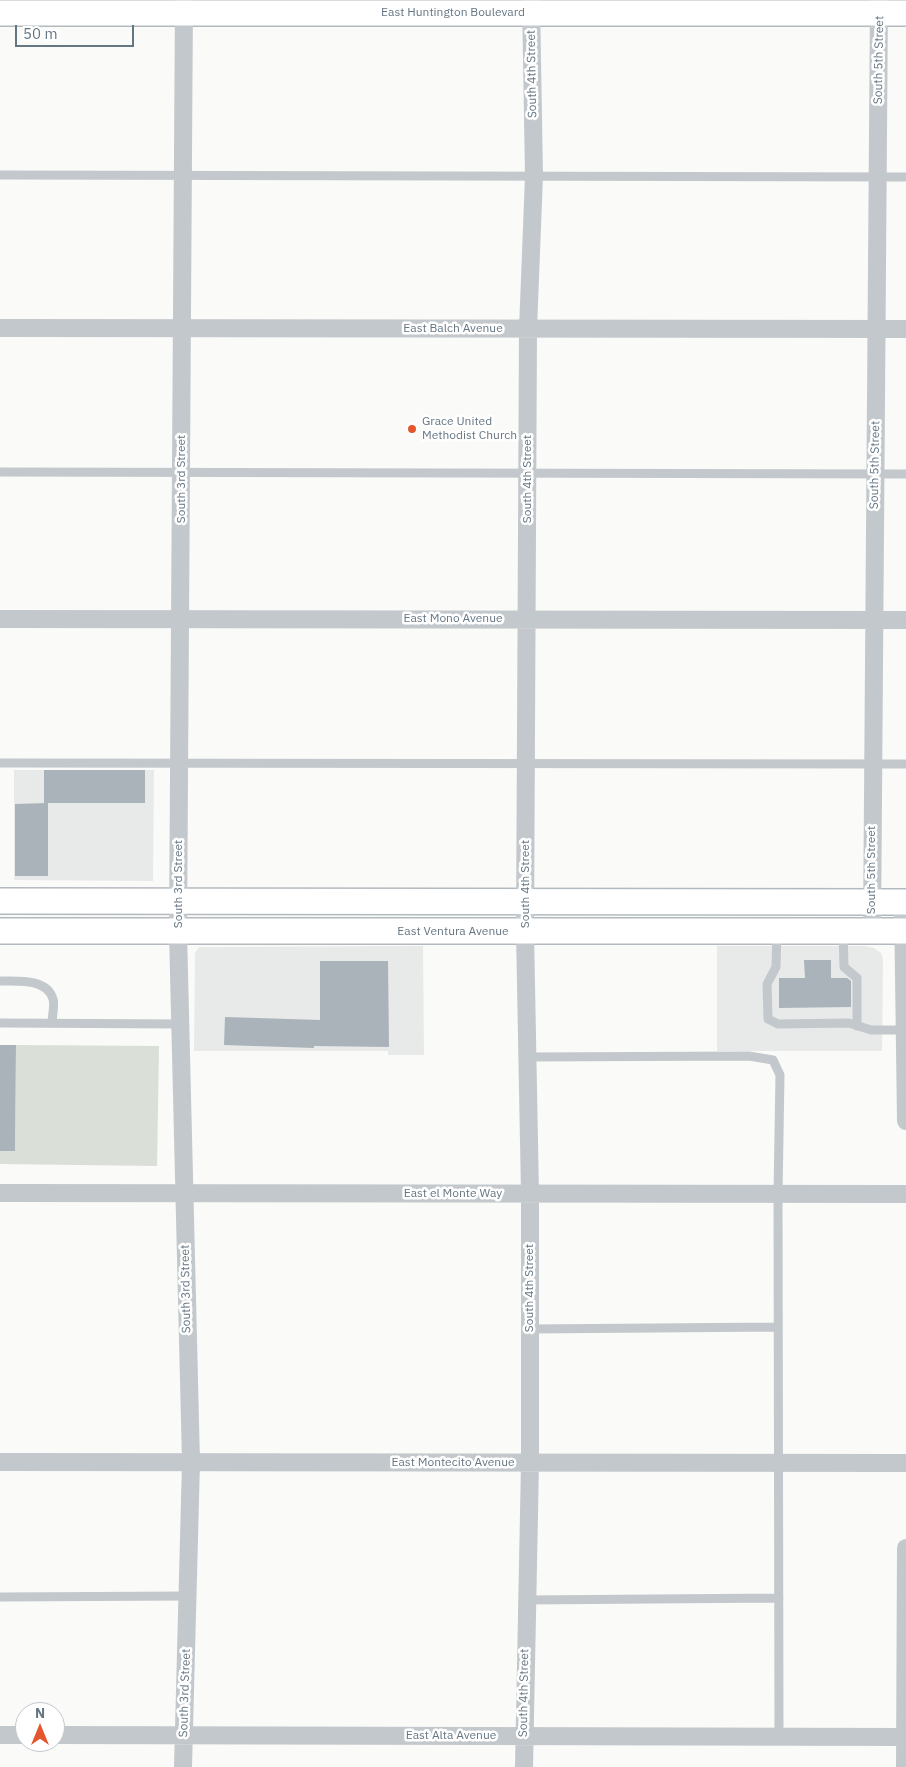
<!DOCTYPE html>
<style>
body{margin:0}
#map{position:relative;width:906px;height:1767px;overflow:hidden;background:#fafaf8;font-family:"IBM Plex Sans",sans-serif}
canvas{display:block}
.north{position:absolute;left:15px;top:1702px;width:50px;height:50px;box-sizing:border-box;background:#fff;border:1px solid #c1c8cd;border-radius:50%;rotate:0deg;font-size:14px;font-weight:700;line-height:20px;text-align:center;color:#657683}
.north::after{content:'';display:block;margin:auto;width:18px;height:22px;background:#e4572e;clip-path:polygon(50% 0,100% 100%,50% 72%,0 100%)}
.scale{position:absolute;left:15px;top:25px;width:119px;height:22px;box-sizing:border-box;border:2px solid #657683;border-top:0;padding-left:6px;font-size:15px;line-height:18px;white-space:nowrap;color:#657683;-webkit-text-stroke:4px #fff;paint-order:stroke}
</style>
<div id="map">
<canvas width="906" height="1767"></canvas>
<div class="north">N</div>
<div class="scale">50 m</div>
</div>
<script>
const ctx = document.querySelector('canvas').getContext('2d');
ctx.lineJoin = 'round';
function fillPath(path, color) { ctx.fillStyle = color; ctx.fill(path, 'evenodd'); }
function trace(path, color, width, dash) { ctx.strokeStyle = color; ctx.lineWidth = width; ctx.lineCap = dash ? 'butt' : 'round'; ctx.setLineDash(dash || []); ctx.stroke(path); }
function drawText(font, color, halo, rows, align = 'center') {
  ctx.font = font + ' "IBM Plex Sans",sans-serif'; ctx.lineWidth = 5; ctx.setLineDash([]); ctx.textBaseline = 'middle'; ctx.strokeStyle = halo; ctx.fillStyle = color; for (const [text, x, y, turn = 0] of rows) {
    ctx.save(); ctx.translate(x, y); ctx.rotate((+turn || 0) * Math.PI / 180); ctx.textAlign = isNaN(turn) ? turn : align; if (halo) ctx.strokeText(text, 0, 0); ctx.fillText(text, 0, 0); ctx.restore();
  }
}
fillPath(new Path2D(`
 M14,770H154L153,881L14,880Z
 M423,946L424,1055H388V1051H194L195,953L199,947Z
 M717,946H865L874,948L881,953L883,960L882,1051H717Z`), '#e8e9e9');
fillPath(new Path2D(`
 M16,1045L159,1046L157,1166L0,1164V1151H15Z`), '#dadfd7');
fillPath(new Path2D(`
 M44,770H145V803H44Z
 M48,803V876H15V804Z
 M804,960H831V978H847L851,981V1007L779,1008V978H805Z
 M320,961H388L389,1047L314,1046V1048L224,1045L225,1017L320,1020Z
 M0,1045H16L15,1151H0Z`), '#aab3b9');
const secondary = new Path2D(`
 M0,13H906
 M0,901L906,902
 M0,931H906`);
trace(secondary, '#b3babf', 28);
trace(new Path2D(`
 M0,175L906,177
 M0,472L906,474
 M0,763L906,764
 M777,932L776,967L767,984L768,1019L778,1024L849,1023L871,1030H904
 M843,932L844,967L857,978V1026
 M0,981C17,981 47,978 53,999C55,1005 52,1016 52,1023
 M0,1023L180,1024
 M528,1057L749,1056L773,1060L780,1075L778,1194L779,1736
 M530,1329L778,1327
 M0,1597L187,1596
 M527,1600L779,1598`), '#c3c8cc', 9);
trace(new Path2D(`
 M0,328L906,329
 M0,619L906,620
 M903,902L906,1121
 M872,930L879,0
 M0,1193L906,1194
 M0,1462L906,1463
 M0,1735H25
 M55,1735L906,1737
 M183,1767L191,1462L178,932L184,0
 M524,1767L530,1463V1194L525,932L528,329L534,176L531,0
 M905,1767L906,1548`), '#c3c8cc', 18);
trace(secondary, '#fff', 25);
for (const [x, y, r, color] of [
 [412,429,5,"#e4572e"]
]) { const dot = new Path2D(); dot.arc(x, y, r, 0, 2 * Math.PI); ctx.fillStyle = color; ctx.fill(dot); trace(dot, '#fff', 2); }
drawText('12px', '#657683', '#fff', [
 ["East Huntington Boulevard",453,13],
 ["South 5th Street",879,60,-89],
 ["South 4th Street",532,74,-91],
 ["East Balch Avenue",453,329],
 ["South 5th Street",875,465,-89],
 ["South 3rd Street",182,479,-90],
 ["South 4th Street",528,479,-90],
 ["East Mono Avenue",453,619],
 ["South 5th Street",872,870,-90],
 ["South 3rd Street",179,884,-90],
 ["South 4th Street",526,884,-90],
 ["East Ventura Avenue",453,932],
 ["East el Monte Way",453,1194],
 ["South 4th Street",530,1288,-90],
 ["South 3rd Street",186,1289,-91],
 ["East Montecito Avenue",453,1463],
 ["South 3rd Street",185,1693,-88],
 ["South 4th Street",524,1693,-89],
 ["East Alta Avenue",451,1736]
]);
drawText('12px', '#657683', '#fff', [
 ["Grace United",422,422],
 ["Methodist Church",422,436]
], 'left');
</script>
